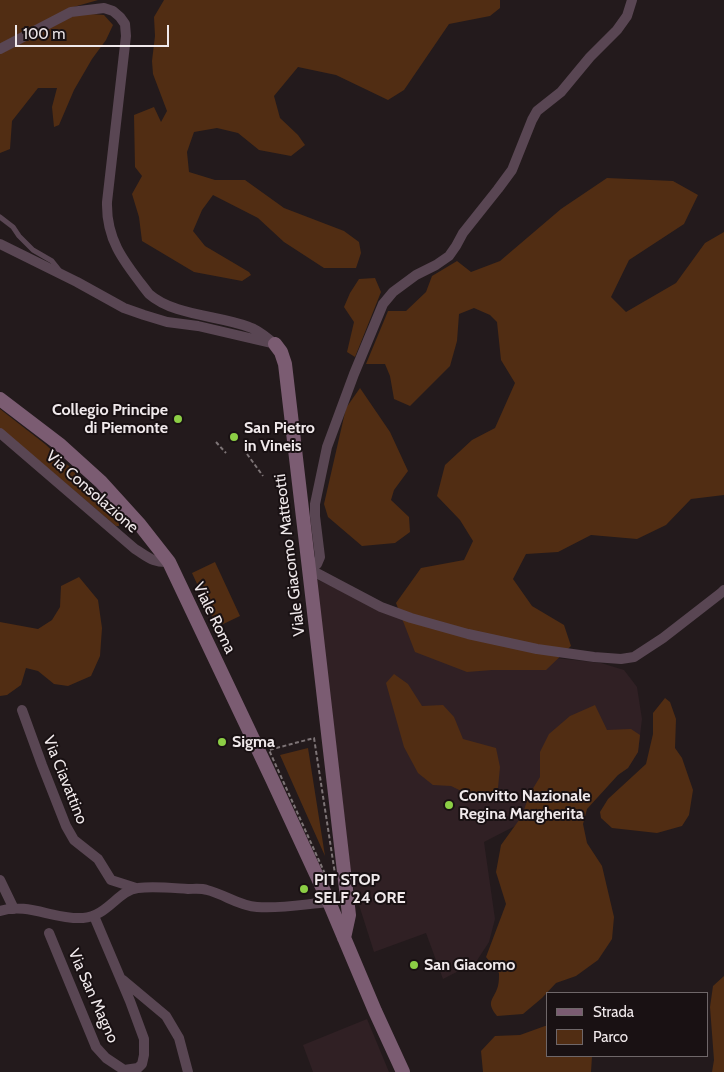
<!DOCTYPE html>
<style>
body{margin:0}
#map{position:relative;width:724px;height:1072px;overflow:hidden;background:#231a1c;font-family:Cabin,sans-serif}
canvas{display:block}
.legend{position:absolute;left:546px;top:992px;width:162px;height:65px;box-sizing:border-box;background:#191113;border:1px solid #6f6769;margin:0;padding:6px 9px;list-style:none;font-size:15px;color:#f0e9eb}
.legend li{display:flex;align-items:center;gap:10px;height:25px}
.legend b{width:25px;border:1px solid #6f6769}
.scale{position:absolute;left:15px;top:25px;width:154px;height:22px;box-sizing:border-box;border:2px solid #f0e9eb;border-top:0;padding-left:6px;font-size:15px;line-height:18px;white-space:nowrap;color:#f0e9eb;-webkit-text-stroke:4px #191113;paint-order:stroke}
</style>
<div id="map">
<canvas width="724" height="1072"></canvas>
<ul class="legend">
<li><b style="height:6px;background:#7b5c72"></b>Strada</li>
<li><b style="height:14px;background:#512d13"></b>Parco</li>
</ul>
<div class="scale">100 m</div>
</div>
<script>
const ctx = document.querySelector('canvas').getContext('2d');
ctx.lineJoin = 'round';
function fillPath(path, color) { ctx.fillStyle = color; ctx.fill(path, 'evenodd'); }
function trace(path, color, width, dash) { ctx.strokeStyle = color; ctx.lineWidth = width; ctx.lineCap = dash ? 'butt' : 'round'; ctx.setLineDash(dash || []); ctx.stroke(path); }
function drawText(font, color, halo, rows, align = 'center') {
  ctx.font = font + ' Cabin,sans-serif'; ctx.lineWidth = 4; ctx.setLineDash([]); ctx.textBaseline = 'middle'; ctx.strokeStyle = halo; ctx.fillStyle = color; for (const [text, x, y, turn = 0] of rows) {
    ctx.save(); ctx.translate(x, y); ctx.rotate((+turn || 0) * Math.PI / 180); ctx.textAlign = isNaN(turn) ? turn : align; if (halo) ctx.strokeText(text, 0, 0); ctx.fillText(text, 0, 0); ctx.restore();
  }
}
fillPath(new Path2D(`
 M316,579L392,614L556,658L601,663L624,670L637,687L642,719L638,752L628,768L484,842L495,919L489,942L476,962L443,979L426,933L374,952L352,883Z
 M367,1019L389,1072H313L303,1045Z`), '#302024');
fillPath(new Path2D(`
 M0,0H98L70,8L0,44Z
 M164,0H500V8L490,16L449,24L404,90L388,100L336,75L298,67L274,96L280,118L298,135L305,145L291,156L259,150L238,133L217,128L194,132L187,152L189,172L215,180H245L284,208L344,231L359,242L361,253L356,268H324L284,242L258,218L213,195L202,210L193,231L205,246L249,272L251,275L242,281L194,272L142,241L139,217L132,194L142,176L135,167L134,115L154,107L161,122L167,111L153,74L152,61L155,36L154,17Z
 M79,13L104,15L113,25L106,40L92,59L74,90L59,125L54,127L52,107L57,88H38L12,121L10,149L0,153V53Z
 M607,178L673,181L698,195L684,224L629,260L611,297L626,312L676,283L705,243L724,232V495L691,499L666,525L637,539L591,535L558,552L526,554L513,579L532,606L564,625L571,646L546,670H492L467,672L415,652L396,603L421,568L464,560L473,541L460,520L437,496L445,465L472,440L495,428L515,383L501,360L497,322L490,315L474,308L459,314L457,341L450,366L410,406L394,399L390,376L385,364H366L388,311H406L426,292L432,276L457,261L471,272L500,261L561,209Z
 M375,278L381,292L355,357L347,352L354,322L344,307L350,293L359,279Z
 M360,388L390,432L408,471L394,490L391,500L409,517L410,532L395,543L362,546L328,517L324,504L346,408Z
 M0,409L45,444L72,469L91,492L113,512L120,520L119,526H116L0,428Z
 M215,562L240,616L217,627L192,573Z
 M79,577L98,600L102,628L100,656L91,676L68,686L54,684L38,671L26,668L21,685L7,695L0,696V622L38,629L52,620L60,607L61,586Z
 M394,674L408,684L422,706L443,705L454,717L463,739L496,748L500,767L498,788L480,800L451,786L433,785L418,773L404,747L386,683Z
 M665,698L670,702L676,719L675,748L682,758L693,790L689,815L682,826L657,833L612,828L601,818L600,812L608,799L646,764L653,734V713Z
 M595,705L607,730L631,729L640,735L638,752L628,768L618,775L587,809L583,824L587,843L602,866L614,917L612,939L598,960L576,976L556,983L542,998L523,1014L497,1016C485,1001 494,1000 498,986C499,982 499,977 499,973L486,957L506,904L496,872L501,845L522,816L529,795L540,777V752L549,734L570,716Z
 M308,748L325,856L280,755Z
 M724,976V1072H712L714,1060L710,1007L713,986Z
 M545,1026H548V1056H592L591,1072H483L481,1051L495,1036L520,1035Z`), '#512d13');
trace(new Path2D(`
 M216,442L226,453
 M247,454L263,476
 M314,738L335,874L326,876L269,750Z`), '#7d7476', 2, [4, 2.5]);
trace(new Path2D(`
 M0,217L13,227L19,236L33,250L52,261L60,271`), '#594653', 5);
trace(new Path2D(`
 M632,0L627,16L617,30L590,57L561,92L537,111L532,120L512,170L498,189L463,233L456,246L449,256L436,265L416,275L393,292L383,304L354,374L327,447L315,504V516L320,557L317,564L309,569L381,607L411,618L468,634L537,649L594,657L621,659L634,657L663,638L721,593L724,590
 M0,49L71,12L104,8L113,11L120,17L125,24L126,36L107,202C106,242 126,264 149,294C174,316 218,315 249,327C259,330 267,338 275,344
 M0,244L77,282L124,308L144,315L167,322L198,326L271,343
 M0,433L135,549C148,557 153,563 169,562
 M22,710L42,765L66,826L74,840L98,859L111,880L136,888
 M0,880L14,909
 M0,911C27,902 55,920 83,918C108,916 118,890 138,888C154,886 172,888 188,889C194,889 201,888 207,890C224,894 239,906 257,907C281,909 305,904 329,902
 M49,933L96,1047L106,1058L124,1070L138,1068L142,1064L144,1055V1039L130,1001L94,916
 M123,980L166,1016L179,1038L188,1072`), '#594653', 10);
trace(new Path2D(`
 M275,344L281,352L285,364L309,569L349,915L344,938
 M0,399L59,444L101,482L140,525L169,562L272,779L329,902L375,1011L403,1072`), '#7b5c72', 14);
for (const [x, y, r, color] of [
 [178,419,5,"#8cce45"],
 [234,437,5,"#8cce45"],
 [222,742,5,"#8cce45"],
 [449,805,5,"#8cce45"],
 [304,889,5,"#8cce45"],
 [414,965,5,"#8cce45"]
]) { const dot = new Path2D(); dot.arc(x, y, r, 0, 2 * Math.PI); ctx.fillStyle = color; ctx.fill(dot); trace(dot, '#191113', 2); }
drawText('bold 16px', '#f0e9eb', '#191113', [
 ["Collegio Principe",168,410,"right"],
 ["di Piemonte",168,428,"right"],
 ["San Pietro",244,428],
 ["in Vineis",244,446],
 ["Sigma",232,742],
 ["Convitto Nazionale",459,796],
 ["Regina Margherita",459,814],
 ["PIT STOP",314,880],
 ["SELF 24 ORE",314,898],
 ["San Giacomo",424,965]
], 'left');
drawText('16px', '#f0e9eb', '#191113', [
 ["Via Consolazione",92,492,41],
 ["Viale Giacomo Matteotti",290,555,-97],
 ["Viale Roma",214,618,64],
 ["Via Ciavattino",65,780,68],
 ["Via San Magno",93,996,66]
]);
</script>
